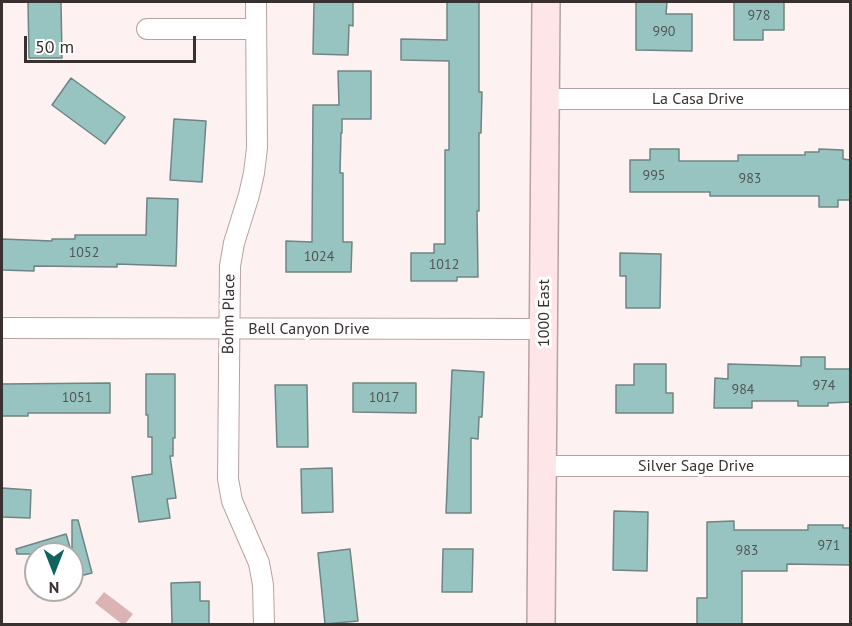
<!DOCTYPE html>
<style>
body{margin:0}
#map{position:relative;width:852px;height:626px;overflow:hidden;background:#fef1f1;font-family:"PT Sans",sans-serif}
canvas{display:block}
.frame{position:absolute;inset:0;border:3px solid #393030;pointer-events:none}
.north{position:absolute;left:24px;top:542px;width:60px;height:60px;box-sizing:border-box;background:#fff;border:2px solid #b0acac;border-radius:50%;rotate:180deg;font-size:16px;font-weight:700;line-height:24px;text-align:center;color:#393030}
.north::after{content:'';display:block;margin:auto;width:21px;height:27px;background:#126260;clip-path:polygon(50% 0,100% 100%,50% 72%,0 100%)}
.scale{position:absolute;left:24px;top:36px;width:172px;height:27px;box-sizing:border-box;border:3px solid #393030;border-top:0;padding-left:8px;font-size:18px;line-height:21px;white-space:nowrap;color:#393030;-webkit-text-stroke:4px #fff;paint-order:stroke}
</style>
<div id="map">
<canvas width="852" height="626"></canvas>
<div class="frame"></div>
<div class="north">N</div>
<div class="scale">50 m</div>
</div>
<script>
const ctx = document.querySelector('canvas').getContext('2d');
ctx.lineJoin = 'round';
function fillPath(path, color) { ctx.fillStyle = color; ctx.fill(path, 'evenodd'); }
function trace(path, color, width, dash) { ctx.strokeStyle = color; ctx.lineWidth = width; ctx.lineCap = dash ? 'butt' : 'round'; ctx.setLineDash(dash || []); ctx.stroke(path); }
function drawText(font, color, halo, rows, align = 'center') {
  ctx.font = font + ' "PT Sans",sans-serif'; ctx.lineWidth = 6; ctx.setLineDash([]); ctx.textBaseline = 'middle'; ctx.strokeStyle = halo; ctx.fillStyle = color; for (const [text, x, y, turn = 0] of rows) {
    ctx.save(); ctx.translate(x, y); ctx.rotate((+turn || 0) * Math.PI / 180); ctx.textAlign = isNaN(turn) ? turn : align; if (halo) ctx.strokeText(text, 0, 0); ctx.fillText(text, 0, 0); ctx.restore();
  }
}
fillPath(new Path2D(`
 M104,592L133,614L125,624H122L95,603Z`), '#dcb3b5');
const building = new Path2D(`
 M28,2H61L62,58H29Z
 M314,2H353V26L349,25L348,55L313,54Z
 M447,2H479V92H482L481,133H479V211H477L478,277H457V281H411V253H434V244H445V150H449V61L401,60V39L447,40Z
 M636,2H667L666,14H692V51L636,50Z
 M734,2H784V30H763V40H734Z
 M338,71H371V119H342V133H341L340,173H343V242H352L351,272H286V241L312,242L313,105H339Z
 M71,78L125,117L105,144L52,105Z
 M174,119L206,121L202,182L170,180Z
 M650,149H679V161H738V155H805V152H819V149L843,150V159L850,160V200H838V207H819V196H710V192H630V160H650Z
 M147,198L178,199L176,266L117,264V267L34,266V271L2,270V239L52,241V239H75V235H146Z
 M620,253L661,254L660,308H626V276H620Z
 M801,357H825V369H850V402L828,403V406H798V401H752V408H714L715,378L728,379V364L801,366Z
 M634,364H666V393H673V413H616V385H634Z
 M452,370L484,372L482,417H479L478,439L471,438V513H446Z
 M146,374H175V438H173V456H170L176,498L167,499L170,518L139,522L132,477L152,474V437H148V415H146Z
 M110,383V413H28V416H2V384Z
 M353,383H416V413L353,412Z
 M275,385H307L308,447H277Z
 M332,468L333,512L302,513L301,469Z
 M2,488L31,490L30,518L2,517Z
 M614,511L648,512L647,571L613,570Z
 M72,520H78L92,573L72,578Z
 M734,521V530H808V525H843V528H850V565L787,564V571H742V624H697V598H707V522Z
 M66,534L72,554H17L16,549Z
 M350,549L358,621L325,624L318,553Z
 M443,549H473L472,592H442Z
 M200,582V601H209V624H172L171,583Z`);
fillPath(building, '#97c4c1');
trace(building, '#6f8583', 1.5);
const street = new Path2D(`
 M256,2L257,148L254,173L249,195L234,243L230,266L228,479L232,501L259,563L263,585L264,624
 M147,29H256
 M545,99H850
 M2,328L544,329
 M542,466H850`);
const secondary = new Path2D(`
 M541,624L546,2`);
trace(street, '#b7a2a3', 22);
trace(secondary, '#b7a2a3', 30);
trace(street, '#fff', 20);
trace(secondary, '#fee6e8', 27);
drawText('14px', '#505554', null, [
 ["978",759,16],
 ["990",664,32],
 ["995",654,176],
 ["983",750,179],
 ["1052",84,253],
 ["1024",319,257],
 ["1012",444,265],
 ["974",824,386],
 ["984",743,390],
 ["1051",77,398],
 ["1017",384,398],
 ["971",829,546],
 ["983",747,551]
]);
drawText('16px', '#393030', '#fff', [
 ["La Casa Drive",698,99],
 ["1000 East",544,313,-90],
 ["Bohm Place",229,314,-89],
 ["Bell Canyon Drive",309,329],
 ["Silver Sage Drive",696,466]
]);
</script>
